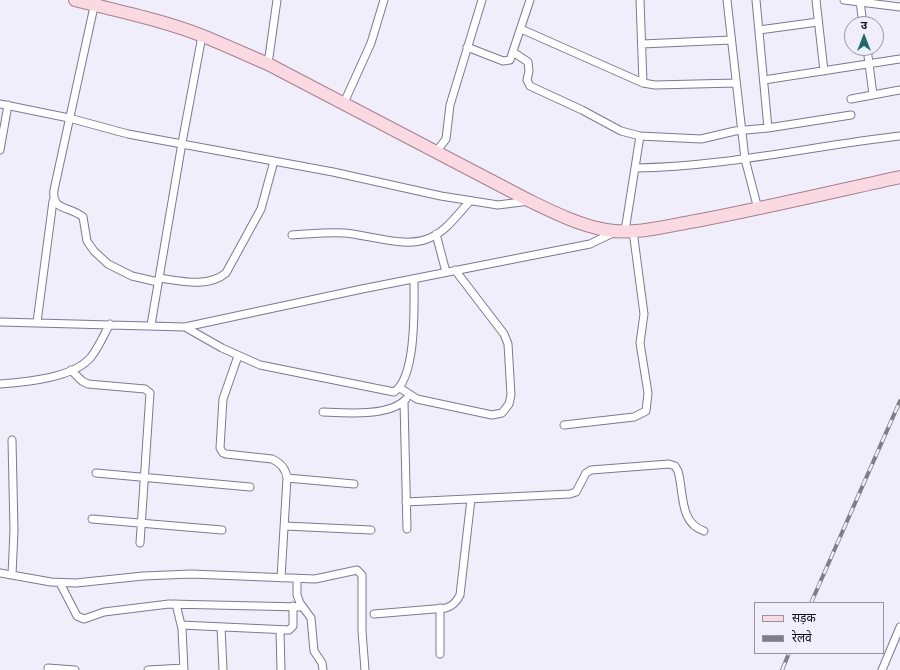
<!DOCTYPE html>
<meta charset="utf-8">
<style>
body{margin:0}
#map{position:relative;width:900px;height:670px;overflow:hidden;background:#f0eefa;font-family:"Exo 2","Noto Sans Devanagari",sans-serif}
canvas{display:block}
.legend{position:absolute;left:754px;top:602px;width:130px;height:52px;box-sizing:border-box;background:#f0eefa;border:1px solid #96949f;margin:0;padding:5px 7px;list-style:none;font-size:12px;color:#0e0c16}
.legend li{display:flex;align-items:center;gap:8px;height:20px}
.legend b{width:20px;border:1px solid #96949f}
.north{position:absolute;left:844px;top:16px;width:40px;height:40px;box-sizing:border-box;background:#f0eefa;border:1px solid #96949f;border-radius:50%;rotate:0deg;font-size:11px;font-weight:700;line-height:16px;text-align:center;color:#0e0c16}
.north::after{content:'';display:block;margin:auto;width:14px;height:18px;background:#1f6b6e;clip-path:polygon(50% 0,100% 100%,50% 72%,0 100%)}
</style>
<div id="map">
<canvas width="900" height="670"></canvas>
<ul class="legend">
<li><b style="height:5px;background:#fad9e2"></b>सड़क</li>
<li><b style="height:5px;background:#7f7d88"></b>रेलवे</li>
</ul>
<div class="north">उ</div>
</div>
<script>
const ctx = document.querySelector('canvas').getContext('2d');
ctx.lineJoin = 'round';
function trace(path, color, width, dash) { ctx.strokeStyle = color; ctx.lineWidth = width; ctx.lineCap = dash ? 'butt' : 'round'; ctx.setLineDash(dash || []); ctx.stroke(path); }
const minor = new Path2D(`
 M640,0L643,83
 M727,0L745,159L758,209
 M756,0L768,128
 M816,0L824,71
 M844,0L900,7
 M95,2L54,190C51,211 70,206 83,217L87,241L94,251L108,264L132,276L158,282
 M860,2L863,24
 M521,29L643,83L655,85L736,83
 M759,30L818,22
 M642,44L731,40
 M467,47L503,61L510,60L530,0
 M867,48L873,95
 M513,52L528,62L529,71L527,80L530,86L582,110L621,131L640,136L701,139L735,131L768,128L851,115
 M268,64L277,0
 M764,80L900,59
 M851,99L900,90
 M0,104L69,118L128,134L333,172L441,196L498,205L529,201
 M343,105L371,43L384,0
 M0,150L8,105
 M436,152L446,139L450,105L482,0
 M635,168C724,167 812,146 900,136
 M625,231L640,136
 M436,234L446,272
 M292,235C310,234 327,232 345,233C368,235 405,248 427,239C445,233 457,215 470,201
 M159,278C181,281 208,288 226,273L261,209L274,161
 M0,322L185,327L362,289L590,244L615,232
 M37,322L53,201
 M151,325L182,143L202,36
 M185,327L222,348L260,365L394,392C417,377 414,304 414,279
 M238,356L223,399L220,448L223,453L226,454L272,459C281,463 286,469 287,478L281,578
 M71,370L82,381L88,384L145,389L150,393L140,543
 M0,384C26,382 74,378 91,357C99,347 104,334 110,324
 M400,388L417,399L492,415L502,413L509,404L511,395L508,344L504,334L455,270
 M404,402L407,529
 M323,412C345,413 390,417 406,399
 M564,425L634,417L646,411L648,393L640,343L644,314L633,231
 M96,473L250,487
 M287,478L354,484
 M406,502L570,494L576,492L586,473L591,470L669,464L675,466L678,471C684,492 679,523 704,531
 M92,519L222,530
 M285,526L371,530
 M0,573L51,582L76,583L143,576L191,574L315,579L357,570L362,575V631L365,670
 M12,575L14,530L12,440
 M297,579V595L300,603L311,618L314,651L322,663L323,670
 M60,583L77,616L84,619L104,612L169,604L302,607
 M176,604L182,629L184,670
 M374,614L446,608C453,606 457,601 460,595L471,499
 M181,625L289,630L293,626V606
 M221,627L223,670
 M280,630L281,670
 M440,654V608
 M48,668L75,670
 M148,670L184,668
 M882,670L900,627`);
const primary = new Path2D(`
 M75,0C118,11 162,20 203,36C225,45 247,55 268,64L530,201C555,213 579,225 606,230C636,235 667,226 696,221C764,208 832,192 900,177`);
trace(minor, '#7d7893', 9);
trace(primary, '#a5808e', 14);
trace(minor, '#fff', 7);
trace(primary, '#fad9e2', 12);
const rail = new Path2D(`
 M811,603L900,401
 M782,670L789,653`);
trace(rail, '#7f7d88', 4);
trace(rail, '#f0eefa', 2.5, [8]);
</script>
